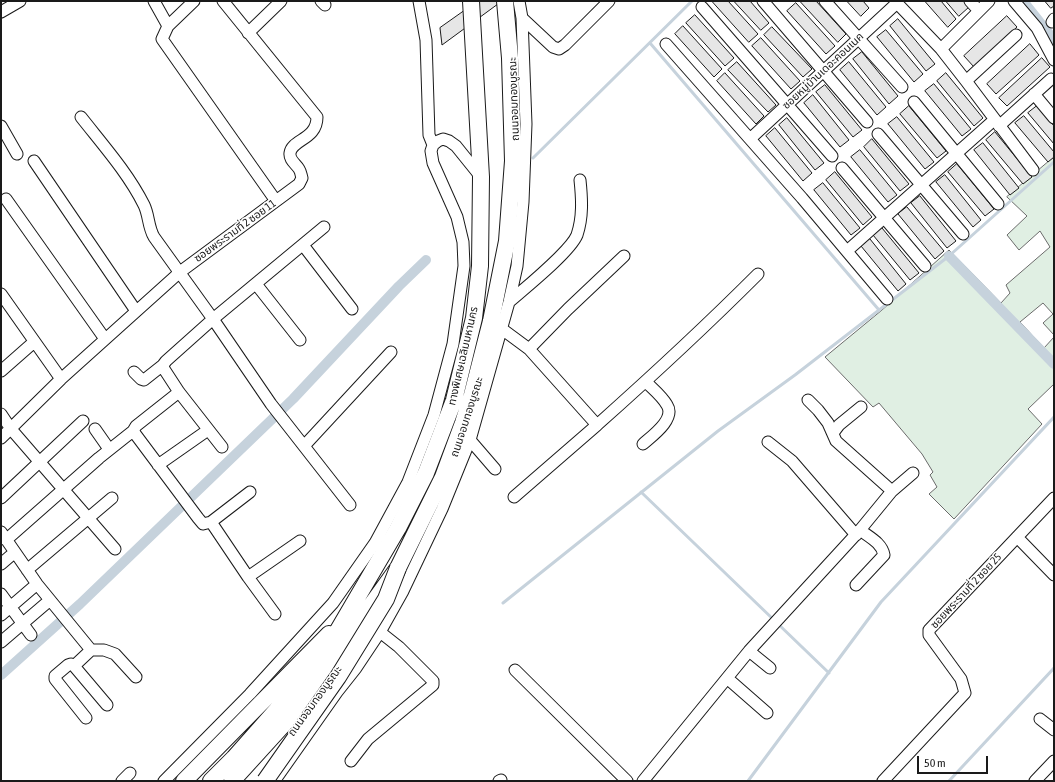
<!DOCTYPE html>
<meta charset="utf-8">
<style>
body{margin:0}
#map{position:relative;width:1055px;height:782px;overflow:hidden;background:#fff;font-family:"Asap Condensed",sans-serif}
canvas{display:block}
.frame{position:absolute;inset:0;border:2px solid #1a1a1a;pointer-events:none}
.scale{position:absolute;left:917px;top:756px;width:71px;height:18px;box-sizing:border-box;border:2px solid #1a1a1a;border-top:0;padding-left:5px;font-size:12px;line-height:14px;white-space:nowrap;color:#1a1a1a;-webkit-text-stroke:3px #fff;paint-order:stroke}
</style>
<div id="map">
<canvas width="1055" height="782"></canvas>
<div class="frame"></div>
<div class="scale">50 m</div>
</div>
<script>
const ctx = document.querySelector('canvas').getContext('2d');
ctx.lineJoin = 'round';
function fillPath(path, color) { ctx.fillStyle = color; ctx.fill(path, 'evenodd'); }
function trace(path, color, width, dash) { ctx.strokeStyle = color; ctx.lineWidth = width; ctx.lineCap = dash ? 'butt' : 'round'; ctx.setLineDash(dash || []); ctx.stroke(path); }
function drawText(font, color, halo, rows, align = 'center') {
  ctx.font = font + ' "Asap Condensed","Noto Sans Thai",sans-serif'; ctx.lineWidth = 3; ctx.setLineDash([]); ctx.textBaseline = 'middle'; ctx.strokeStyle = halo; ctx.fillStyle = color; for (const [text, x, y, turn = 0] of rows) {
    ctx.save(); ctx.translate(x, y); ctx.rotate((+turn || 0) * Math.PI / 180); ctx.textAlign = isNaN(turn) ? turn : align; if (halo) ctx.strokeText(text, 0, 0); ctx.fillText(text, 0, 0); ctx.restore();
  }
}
const green = new Path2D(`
 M1054,157V335L1043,323L1053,314L1043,303L1020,322L1044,348L1054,337V384L1028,409L1042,424L954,519L929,494L937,487L930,475L933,472L922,454L879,403L873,407L825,357L882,310L949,250L1001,303L1010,293L1006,285L1050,247L1040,231L1019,250L1007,235L1027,216L1007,197Z`);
fillPath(green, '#e0efe3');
trace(green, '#6a6a6a', 1);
trace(new Path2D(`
 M650,43L879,310
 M533,158L692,1
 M641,492L829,673
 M503,603L718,431L795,375L949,256L1054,162
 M748,781L881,602L1054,417
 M949,781L1054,668`), '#c6d2dc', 3);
trace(new Path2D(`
 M1023,1L1054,40
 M949,256L1054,364
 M1,675L80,604L293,399L399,286L426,260`), '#c6d2dc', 10);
const building = new Path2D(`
 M478,1H502L442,45L440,28Z
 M712,1H728L758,34L749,42Z
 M734,1H750L769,23L761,30Z
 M800,1H816L846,34L838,42Z
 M847,1H863L869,8L861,16Z
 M925,1H941L956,19L948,27Z
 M946,1H964L969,7L959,16Z
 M1045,1H1054V6L1051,8Z
 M796,3L835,46L826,54L787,11Z
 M695,15L734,58L725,66L686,23Z
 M1007,16L1017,27L974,67L964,56Z
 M898,19L935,64L926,71L890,26Z
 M683,26L722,69L714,77L675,34Z
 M772,27L812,69L803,77L764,35Z
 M886,30L923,74L914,82L877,37Z
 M761,38L800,81L791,89L752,46Z
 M1030,44L1039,55L996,94L987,84Z
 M862,52L898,96L889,104L853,59Z
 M1042,58L1050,67L1007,106L999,98Z
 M737,62L776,105L768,112L728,70Z
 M849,62L886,107L877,115L840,70Z
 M725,73L764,116L756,124L717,81Z
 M946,73L983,118L974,126L937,81Z
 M934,84L971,129L962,136L925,91Z
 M825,85L862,130L853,137L816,92Z
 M813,95L849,140L840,147L804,103Z
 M909,106L946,151L937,158L900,114Z
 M1037,106L1054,126V144L1028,113Z
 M1024,116L1054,152V157L1048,162L1015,123Z
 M897,117L934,162L925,169L888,124Z
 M787,118L824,163L815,170L779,125Z
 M775,128L812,173L803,181L766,136Z
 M995,132L1032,177L1023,184L986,140Z
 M872,139L909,184L900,191L864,147Z
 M983,143L1019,188L1010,195L974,150Z
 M860,150L897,195L888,202L851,157Z
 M957,164L994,209L985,216L948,172Z
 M835,172L872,217L863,225L826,180Z
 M945,175L981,220L973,227L936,182Z
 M823,183L860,228L851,235L814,190Z
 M920,196L956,241L947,248L911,203Z
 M907,207L944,251L935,259L898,214Z
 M882,228L919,273L910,280L873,235Z
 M870,239L906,284L898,291L861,246Z`);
fillPath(building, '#e6e6e6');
trace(building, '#1a1a1a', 1);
const minor = new Path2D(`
 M154,1L168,26
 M194,1L168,26L162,39L276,201
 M321,1L325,5
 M419,1L426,40L429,135L433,145
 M763,1L867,122
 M825,1L902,87
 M895,1L941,49L966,81L1033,170
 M970,1L979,11
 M1014,1L1037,28L1054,60
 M702,7L832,156
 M1,12L20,1
 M522,18L553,47L559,49L565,45L609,1
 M1052,22L1054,19
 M248,33L281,1
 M666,44L802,198L887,299
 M941,49L989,1
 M966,81L1016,35
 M1034,94L1054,118
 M914,102L998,204
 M81,117C103,145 128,173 144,205C149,215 148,227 154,237L213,319L271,404L350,505
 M1,126L17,154
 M999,126L1051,79
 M878,134L963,234
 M750,139L897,3
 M34,161L136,311
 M842,168L925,266
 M6,199L105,339
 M303,245L352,309
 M847,251L994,120
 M256,284L300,340
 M1,294L61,379
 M509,302C525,288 570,252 577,235C583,217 582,199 580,180
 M502,329L529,349L597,425C652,376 706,326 758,274
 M529,349L568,309L624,256
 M1,371L34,342
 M134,372L141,379L144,380L163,365
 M179,392L136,426L133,431L198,518L203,524L211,522L248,577L275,614
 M808,400L818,410L828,423L836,441L892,491
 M1,414L11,429L115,549
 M95,429L109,449
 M833,433L839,425L861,407
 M1,438L61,379L180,272L299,184L302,178C301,175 301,172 299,169C296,164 289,160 290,153C292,139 317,140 317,117L223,1
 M470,440L495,469
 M768,442L792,461L856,535
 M643,444C652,436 676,419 667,405C662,396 653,389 646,382
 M304,446L391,352
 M222,447L179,392L164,369L163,365L166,361L213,319L324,227
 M158,465L208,430
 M514,497L597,425
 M1,498L83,421
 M211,522L250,492
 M1,532L37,584L91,650
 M1017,537L1054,575
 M6,540L99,458L133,431
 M1,564L15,552
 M27,570L112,498
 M248,577L300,541
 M856,585L884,555C882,543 869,537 860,530
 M1,594L31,635
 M1,615L37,584
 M1,642L50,600
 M749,651L770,668
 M74,666L91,650H104L115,654L136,677
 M515,670L627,781
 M727,678L767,713
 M86,718L55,679V676L68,665L71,664L74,666L107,705
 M1040,719L1054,730
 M351,761L368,739L433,685V681L399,647L380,632
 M275,780L337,692L356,668L380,632L403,591L442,509L470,440L509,302L517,266L523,202L526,124L522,18L519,1
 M122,781L130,773
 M164,781L250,694L333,603L375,543L408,482L434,415L453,344L464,266L463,242L457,217L433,163L431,151L433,145L438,141L443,139L449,141L456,146L481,177
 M499,781L501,780
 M643,781L749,651L860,530L892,491L913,473
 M883,781L965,693L961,679L929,635V630L1054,498
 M1035,781L1054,761`);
const highway = new Path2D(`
 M184,781L329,634
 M211,781L234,758L320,661L398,528L426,473L454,400L474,318L480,266L481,177L471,1
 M232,781L292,715L398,568L443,477L463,423L472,395L491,321L507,241L513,161L510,58L505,1`);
trace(minor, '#1a1a1a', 13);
trace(highway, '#1a1a1a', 18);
trace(minor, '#fff', 11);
trace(highway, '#fff', 16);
const highwayBridge = new Path2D(`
 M265,781L338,677L386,599L398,568`);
trace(highwayBridge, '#1a1a1a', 18, []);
trace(highwayBridge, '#fff', 16);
drawText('11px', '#1a1a1a', '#fff', [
 ["ซอยหมู่บ้านเดอะคอนเนค",823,71,-43],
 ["ถนนจอมทองบูรณะ",514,99,-92],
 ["ซอยพระรามที่ 2 ซอย 11",235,231,-36],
 ["ทางพิเศษเฉลิมมหานคร",463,356,-77],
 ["ถนนจอมทองบูรณะ",467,417,-72],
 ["ซอยพระรามที่ 2 ซอย 25",966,591,-47],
 ["ถนนจอมทองบูรณะ",315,701,-54]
]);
</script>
